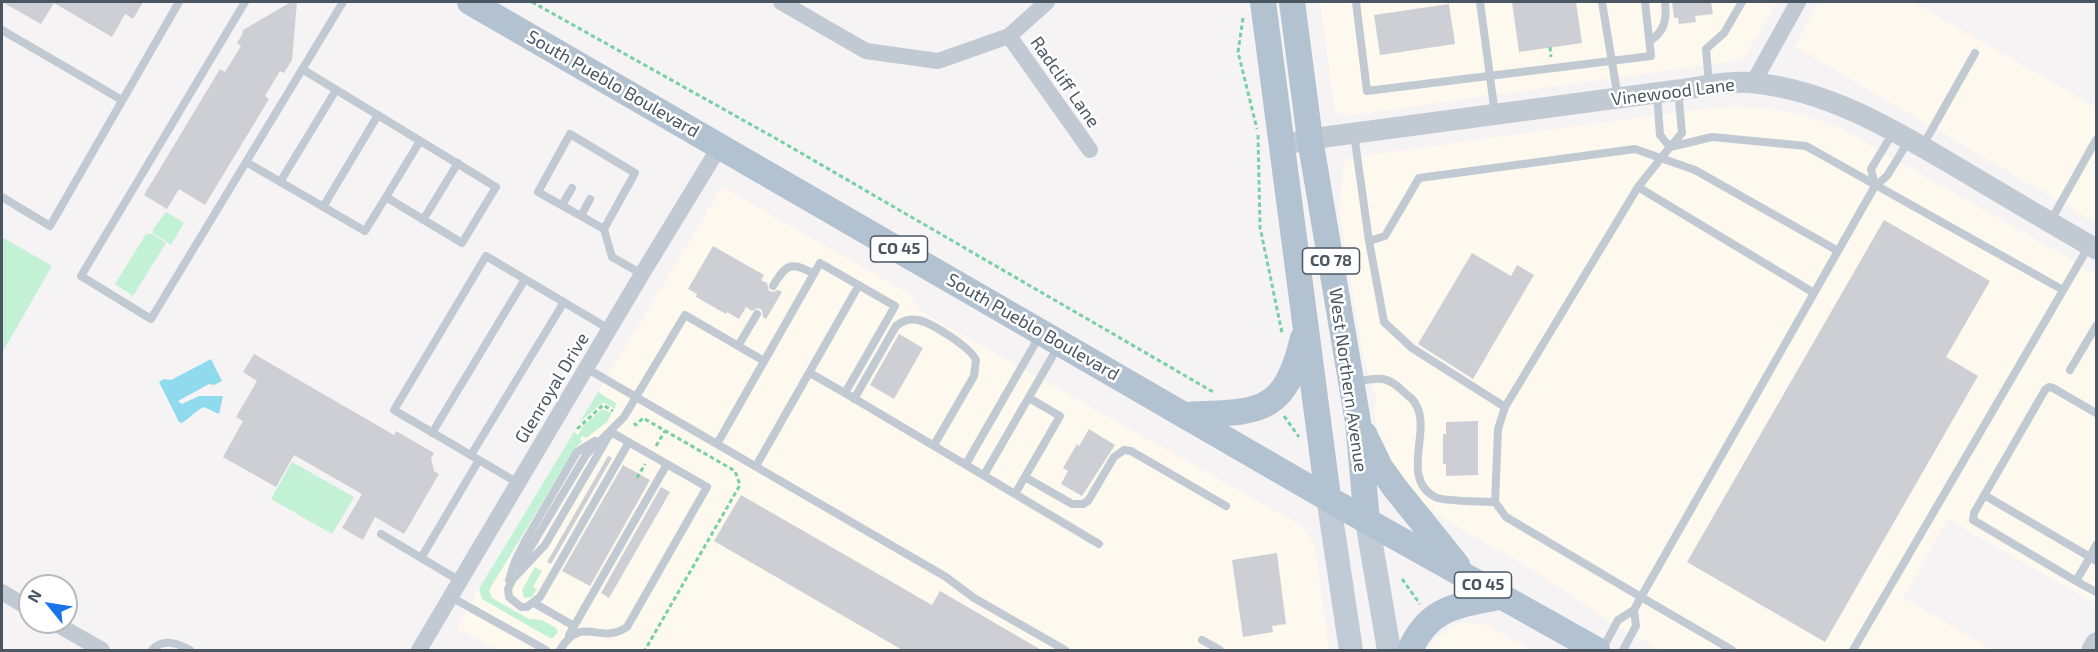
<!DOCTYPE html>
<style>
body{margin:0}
#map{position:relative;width:2098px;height:652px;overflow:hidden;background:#f5f3f3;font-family:"Exo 2",sans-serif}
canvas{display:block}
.frame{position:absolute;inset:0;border:3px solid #4a5661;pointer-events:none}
.north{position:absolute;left:18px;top:574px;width:60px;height:60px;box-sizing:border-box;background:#fff;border:2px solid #b7bbc0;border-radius:50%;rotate:300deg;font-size:16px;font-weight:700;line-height:24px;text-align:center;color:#4a5661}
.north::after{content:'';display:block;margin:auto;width:21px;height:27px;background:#1a73e8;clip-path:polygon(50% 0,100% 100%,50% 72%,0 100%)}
</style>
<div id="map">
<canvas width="2098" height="652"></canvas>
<div class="frame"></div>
<div class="north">N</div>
</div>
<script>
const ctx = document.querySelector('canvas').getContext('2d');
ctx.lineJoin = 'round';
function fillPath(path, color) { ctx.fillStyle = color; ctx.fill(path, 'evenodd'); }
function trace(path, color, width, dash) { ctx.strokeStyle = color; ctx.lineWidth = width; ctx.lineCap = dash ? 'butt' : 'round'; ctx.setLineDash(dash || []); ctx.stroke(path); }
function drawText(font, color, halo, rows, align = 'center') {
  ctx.font = font + ' "Exo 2",sans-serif'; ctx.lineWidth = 5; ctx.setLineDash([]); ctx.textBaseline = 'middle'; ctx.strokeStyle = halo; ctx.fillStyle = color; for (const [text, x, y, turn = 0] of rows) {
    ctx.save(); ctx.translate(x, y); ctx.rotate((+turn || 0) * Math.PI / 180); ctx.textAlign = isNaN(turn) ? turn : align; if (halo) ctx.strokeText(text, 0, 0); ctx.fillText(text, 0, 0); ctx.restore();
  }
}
fillPath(new Path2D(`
 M1320,2H1777L1748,52L1742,59L1735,61L1345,116L1335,111Z
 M1819,2H1912L2096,107V223L1794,46Z
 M1736,107L1776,109L1800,114L1840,128L2096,274V604L1948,519L1903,598L1993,650H1660L1609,621L1528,567L1446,520L1421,501L1390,461L1380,439L1374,414L1373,407L1377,401L1364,359L1339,211L1344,163L1348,158L1692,110Z
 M724,188L908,293L922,312L1297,523L1305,529L1309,538L1314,541L1329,650H498L457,628L479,589L710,207L720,191Z
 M1461,623H1480L1489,627L1532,650H1429L1436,637L1447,632L1449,627Z`), '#fdf9ef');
fillPath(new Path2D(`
 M166,212L184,223L171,245L153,233V229Z
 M146,234H152L166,243L133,296L115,284Z
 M2,237L52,266L2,353Z
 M598,392L616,403L615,409L605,403H602L579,423Z
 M602,409L612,413L607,422L586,438L582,436L580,440L583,441L576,447L489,590L492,598L529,619L542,620L556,628L558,632L553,638H550L482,599L479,589L574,432L578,435L582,427Z
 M292,462L354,497L332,534L271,499Z
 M535,567L542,571L533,587L537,589L532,597L524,598L522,590Z`), '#c3f1d5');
fillPath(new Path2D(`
 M211,359L222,381L214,385L209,384L178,401L182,404L199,396H223L219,414L204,407C195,411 190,418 182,423L179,422L159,382L164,379L171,380Z`), '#90daee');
fillPath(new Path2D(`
 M2,2H143L133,19L125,14L112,37L54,3L41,24Z
 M291,2H297L292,60L284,73L280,71L265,96L269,99L205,205L179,189L167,209L144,195L220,69L225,72L241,46L237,43L242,35L243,30Z
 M1512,2H1576L1582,43L1519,52Z
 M1672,2H1711L1713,14L1695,16L1696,22L1679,24L1678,18H1674Z
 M1449,4L1455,44L1380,55L1374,15Z
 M1884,220L1990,281L1946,357L1978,376L1825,642L1687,562Z
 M713,246L764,275L761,280L767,283L769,291L773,292L778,290L782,292L766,319L763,317L762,310L758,308L752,311L746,307L739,319L727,312L726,314L696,297L697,294L688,289Z
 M1472,253L1511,276L1517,265L1534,275L1473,379L1418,344Z
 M899,334L923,348L894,399L870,385Z
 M254,354L394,435L396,431L434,453L431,458L434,471L439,474L404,534L375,517L363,540L342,528L362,494L294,455L276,487L223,457L243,421L236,417L257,381L243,372Z
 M1478,421V475L1446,476V464H1443V434H1446V422Z
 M1089,429L1115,445L1082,496L1061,484L1068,471L1063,468L1077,444L1079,446Z
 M608,456L612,458L551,564L547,562Z
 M623,465L650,480L590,586L562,571Z
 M661,487L670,492L609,598L601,593Z
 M741,495L932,605L940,591L1043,651H904L714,541Z
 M1277,553L1286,624L1272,626L1273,632L1243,637L1232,560Z`), '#cdcfd5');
trace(new Path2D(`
 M532,2L775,138L1215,393
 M1243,18L1238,52L1257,129
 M1550,47L1551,57
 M1258,135L1260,227L1282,333
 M1284,416L1299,437
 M634,423L636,425L643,418L735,471L740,485L645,650
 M577,429L603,405L613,411
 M656,446L665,431
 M637,478L645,464
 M1402,579L1420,604`), '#7ad0a6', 3, [4.5, 3]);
trace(new Path2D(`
 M245,2L81,276L151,319L343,2
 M1356,2L1367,91L1651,56L1645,2
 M1480,2L1495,114
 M1602,2L1618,98
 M2,30L122,100
 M1650,41C1665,31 1667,19 1665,2
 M302,69L496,187L462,243L386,197L420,141
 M1709,84L1706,49L1724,33L1742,2
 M1657,93L1660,135L1670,147L1682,133L1678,90
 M1894,131L1871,169L1875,186L1887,176L1909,140
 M1354,134L1369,241
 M1922,147L1975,53
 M246,162L365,231L386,197
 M280,182L336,90
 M1638,187L1814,293
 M2,197L50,226L179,2
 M562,205L572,188
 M323,207L378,115
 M581,216L590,199
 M423,220L458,163
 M2050,222L2096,140
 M604,229L635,173L570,134L538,192L604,229L612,257L642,274
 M773,286C786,264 791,261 814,274
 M738,346L757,314
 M586,368L946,577L974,598L1065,650
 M2070,370L2096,326
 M810,373L845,393
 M1355,382C1379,378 1386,374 1405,393C1408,396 1413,399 1415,403C1433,430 1399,477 1435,497C1444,502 1482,501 1495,502L1498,429L1505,407L1638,187L1670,147L1712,137L1806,146L2063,290
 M854,399L896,326C903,321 909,318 918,320C932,323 970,347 976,360L974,376L934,445
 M1505,407L1412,348L1384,322L1369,241L1385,236L1419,178L1635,149L1695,170L1838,251
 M611,432L545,545L513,579L508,589L509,597L521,607H527L540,597L629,442
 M432,433L525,279
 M717,444L820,263L895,306L845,393L1099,544
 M471,455L564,302
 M966,464L1040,335
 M756,466L859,285
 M984,475L1059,345
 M1025,477L1072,504H1083L1088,501L1114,457L1124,450L1131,451L1226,506
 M518,483L394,410L486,256L609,329
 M1015,494L1060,416L1029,398
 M1984,495L2090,557L2076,581L2096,592
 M1495,502L1506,517L1641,597L1634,610
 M381,534L460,581
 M2096,545L2090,557L2096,561
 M421,558L479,460
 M520,565L586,455L624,417L685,315L764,361
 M509,580L515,561L525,541L577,452L595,441
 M2076,581L1973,520L1974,513L2045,390L2049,387L2053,388L2096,413
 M451,597L546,650
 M534,603L574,626
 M569,635L667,464
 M1202,640L1220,650
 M152,650C163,638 177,643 190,650
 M560,650C582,613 599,646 627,627L707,487L611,432
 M1602,650L1618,620L1634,610L1636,626L1623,650
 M1732,650L1641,597L1875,186
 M1853,650L2089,246`), '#c1cad2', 8);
trace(new Path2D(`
 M781,2L866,51L938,61L1009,36
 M1047,2L1009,36L1090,150
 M1753,83L1798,2
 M2,592L30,609
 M53,622L102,650
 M419,650L642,274L720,146`), '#c1cad2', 16);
trace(new Path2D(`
 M1283,145L1310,139L1678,90C1702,87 1730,80 1755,83C1829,91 1892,129 1955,166C2002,194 2049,222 2096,249
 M2092,650L2096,643`), '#c1cad2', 21);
trace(new Path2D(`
 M1328,497L1351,650
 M1367,521L1389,650`), '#c1cbd6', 24);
trace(new Path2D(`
 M470,2L1367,521L1597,650
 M1263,2L1328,497
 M1292,2L1310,139L1358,422L1367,521
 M1186,415C1257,411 1284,418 1303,338
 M1364,434L1380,467L1395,488L1457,565
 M1410,650C1430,605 1459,606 1502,596`), '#b3c2d1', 26);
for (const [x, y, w] of [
 [899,249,57],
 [1331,261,57],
 [1483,585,57]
]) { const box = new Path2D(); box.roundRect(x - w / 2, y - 13, w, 26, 4.5); ctx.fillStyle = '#fff'; ctx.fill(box); trace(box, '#4a5661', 1.5); }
drawText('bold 16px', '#4a5661', null, [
 ["CO 45",899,249],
 ["CO 78",1331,261],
 ["CO 45",1483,585]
]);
drawText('18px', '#4a5661', '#fff', [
 ["Radcliff Lane",1065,82,55],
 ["South Pueblo Boulevard",613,84,30],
 ["Vinewood Lane",1673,92,-7],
 ["South Pueblo Boulevard",1033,327,30],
 ["West Northern Avenue",1348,380,82],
 ["Glenroyal Drive",552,388,-59]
]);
</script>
